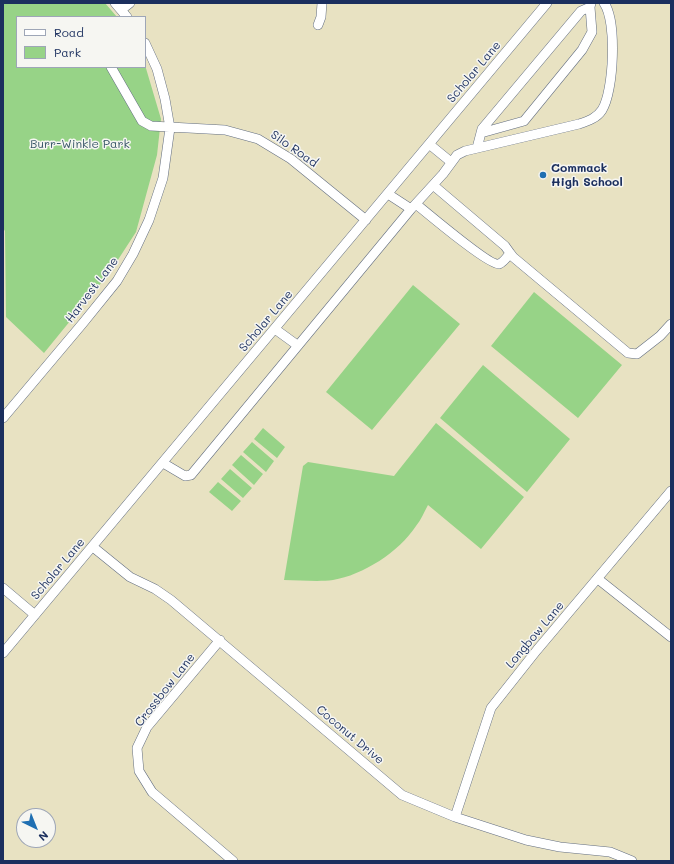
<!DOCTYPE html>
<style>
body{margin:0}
#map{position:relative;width:674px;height:864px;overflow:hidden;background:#e8e2c2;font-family:Mali,sans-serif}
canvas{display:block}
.frame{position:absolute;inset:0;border:4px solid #1b2f5e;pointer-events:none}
.legend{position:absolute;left:16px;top:16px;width:130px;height:52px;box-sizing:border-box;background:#f6f6f2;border:1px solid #9ea6b7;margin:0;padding:5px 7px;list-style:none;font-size:12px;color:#1b2f5e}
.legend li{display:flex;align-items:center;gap:8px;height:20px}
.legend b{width:20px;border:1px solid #9ea6b7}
.north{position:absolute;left:16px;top:808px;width:40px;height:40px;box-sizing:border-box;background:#f6f6f2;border:1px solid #9ea6b7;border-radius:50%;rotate:137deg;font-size:11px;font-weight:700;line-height:16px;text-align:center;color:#1b2f5e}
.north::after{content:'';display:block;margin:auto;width:14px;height:18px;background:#1f6fb2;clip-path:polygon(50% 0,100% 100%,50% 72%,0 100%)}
</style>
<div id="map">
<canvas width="674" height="864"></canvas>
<div class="frame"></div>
<ul class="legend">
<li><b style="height:5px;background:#fff"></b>Road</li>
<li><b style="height:11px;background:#97d387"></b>Park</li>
</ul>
<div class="north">N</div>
</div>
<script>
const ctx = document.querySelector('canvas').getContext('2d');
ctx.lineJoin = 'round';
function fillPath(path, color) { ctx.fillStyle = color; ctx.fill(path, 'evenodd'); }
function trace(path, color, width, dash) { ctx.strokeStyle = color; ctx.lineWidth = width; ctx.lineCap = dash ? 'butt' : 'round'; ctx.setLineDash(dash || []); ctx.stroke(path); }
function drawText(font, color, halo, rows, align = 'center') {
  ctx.font = font + ' Mali,sans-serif'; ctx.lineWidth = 3; ctx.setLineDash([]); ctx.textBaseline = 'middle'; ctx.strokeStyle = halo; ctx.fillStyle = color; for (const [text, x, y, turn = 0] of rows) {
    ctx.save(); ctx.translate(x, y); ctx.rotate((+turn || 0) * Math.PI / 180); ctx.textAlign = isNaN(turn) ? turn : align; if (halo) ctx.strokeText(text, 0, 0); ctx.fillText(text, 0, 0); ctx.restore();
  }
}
fillPath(new Path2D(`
 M3,3H105L117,17H17V67H145V65L161,119L157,155L136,232L110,272L44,353L6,317L5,231L3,228Z
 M413,285L460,324L372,430L326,392Z
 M534,292L622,365L578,418L491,346Z
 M483,365L570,439L527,492L440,418Z
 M436,423L524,497L481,549L428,505C424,512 421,520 416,526C399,552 363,575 333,580C318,582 299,580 284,580L303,466L308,462L394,476Z
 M263,428L285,447L277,458L254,439Z
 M252,442L274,461L266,472L243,452Z
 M241,455L263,474L254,485L232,465Z
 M230,469L252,488L243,498L221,479Z
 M218,482L241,501L232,511L209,492Z`), '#97d387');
const minor = new Path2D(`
 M115,3L127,17
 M121,10L130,3
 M318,25L321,17L322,3
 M111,67L142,121L151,126L225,130L258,139L291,159L366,220
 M481,133L524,121L582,50L592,32L590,7L591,3
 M429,144L451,162
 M477,148L482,129L581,11L590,7
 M388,194L411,209
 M416,204C427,213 490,266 499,264C504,262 507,257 510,253L505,246L433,185
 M510,253L513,257L628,353L637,354L660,336L671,324
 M275,329L297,345
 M3,418L83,323L117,281L133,254L149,220L163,178L170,128L165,99L157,69L145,43
 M163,463L185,476L191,475L411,209L443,174L457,155L465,151L579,124C588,121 597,118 602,110C614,91 617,21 604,3
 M93,547L130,577L155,589L171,600L402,795L455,817L526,840L560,847L610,852L632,861
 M598,579L671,637
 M3,588L35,615
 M220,640L147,727L137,748L139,771L152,792L233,861
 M3,653L547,3
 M455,817L491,708L537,650L671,491`);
trace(minor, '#636e81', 10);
trace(minor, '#fff', 9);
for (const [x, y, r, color] of [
 [543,175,4,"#1f6fb2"]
]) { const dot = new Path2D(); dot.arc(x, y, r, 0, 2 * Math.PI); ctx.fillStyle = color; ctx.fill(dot); trace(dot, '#f6f6f2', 1.5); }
drawText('12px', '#1b2f5e', '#f6f6f2', [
 ["Scholar Lane",474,72,-50],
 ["Silo Road",294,149,35],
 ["Harvest Lane",92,290,-53],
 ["Scholar Lane",266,321,-50],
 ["Scholar Lane",58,569,-50],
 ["Longbow Lane",535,635,-50],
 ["Crossbow Lane",165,690,-52],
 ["Coconut Drive",350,735,40]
]);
drawText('12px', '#3a5868', '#f6f6f2', [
 ["Burr-Winkle Park",80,144]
]);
drawText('bold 12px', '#1b2f5e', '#f6f6f2', [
 ["Commack",551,168],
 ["High School",551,182]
], 'left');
</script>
